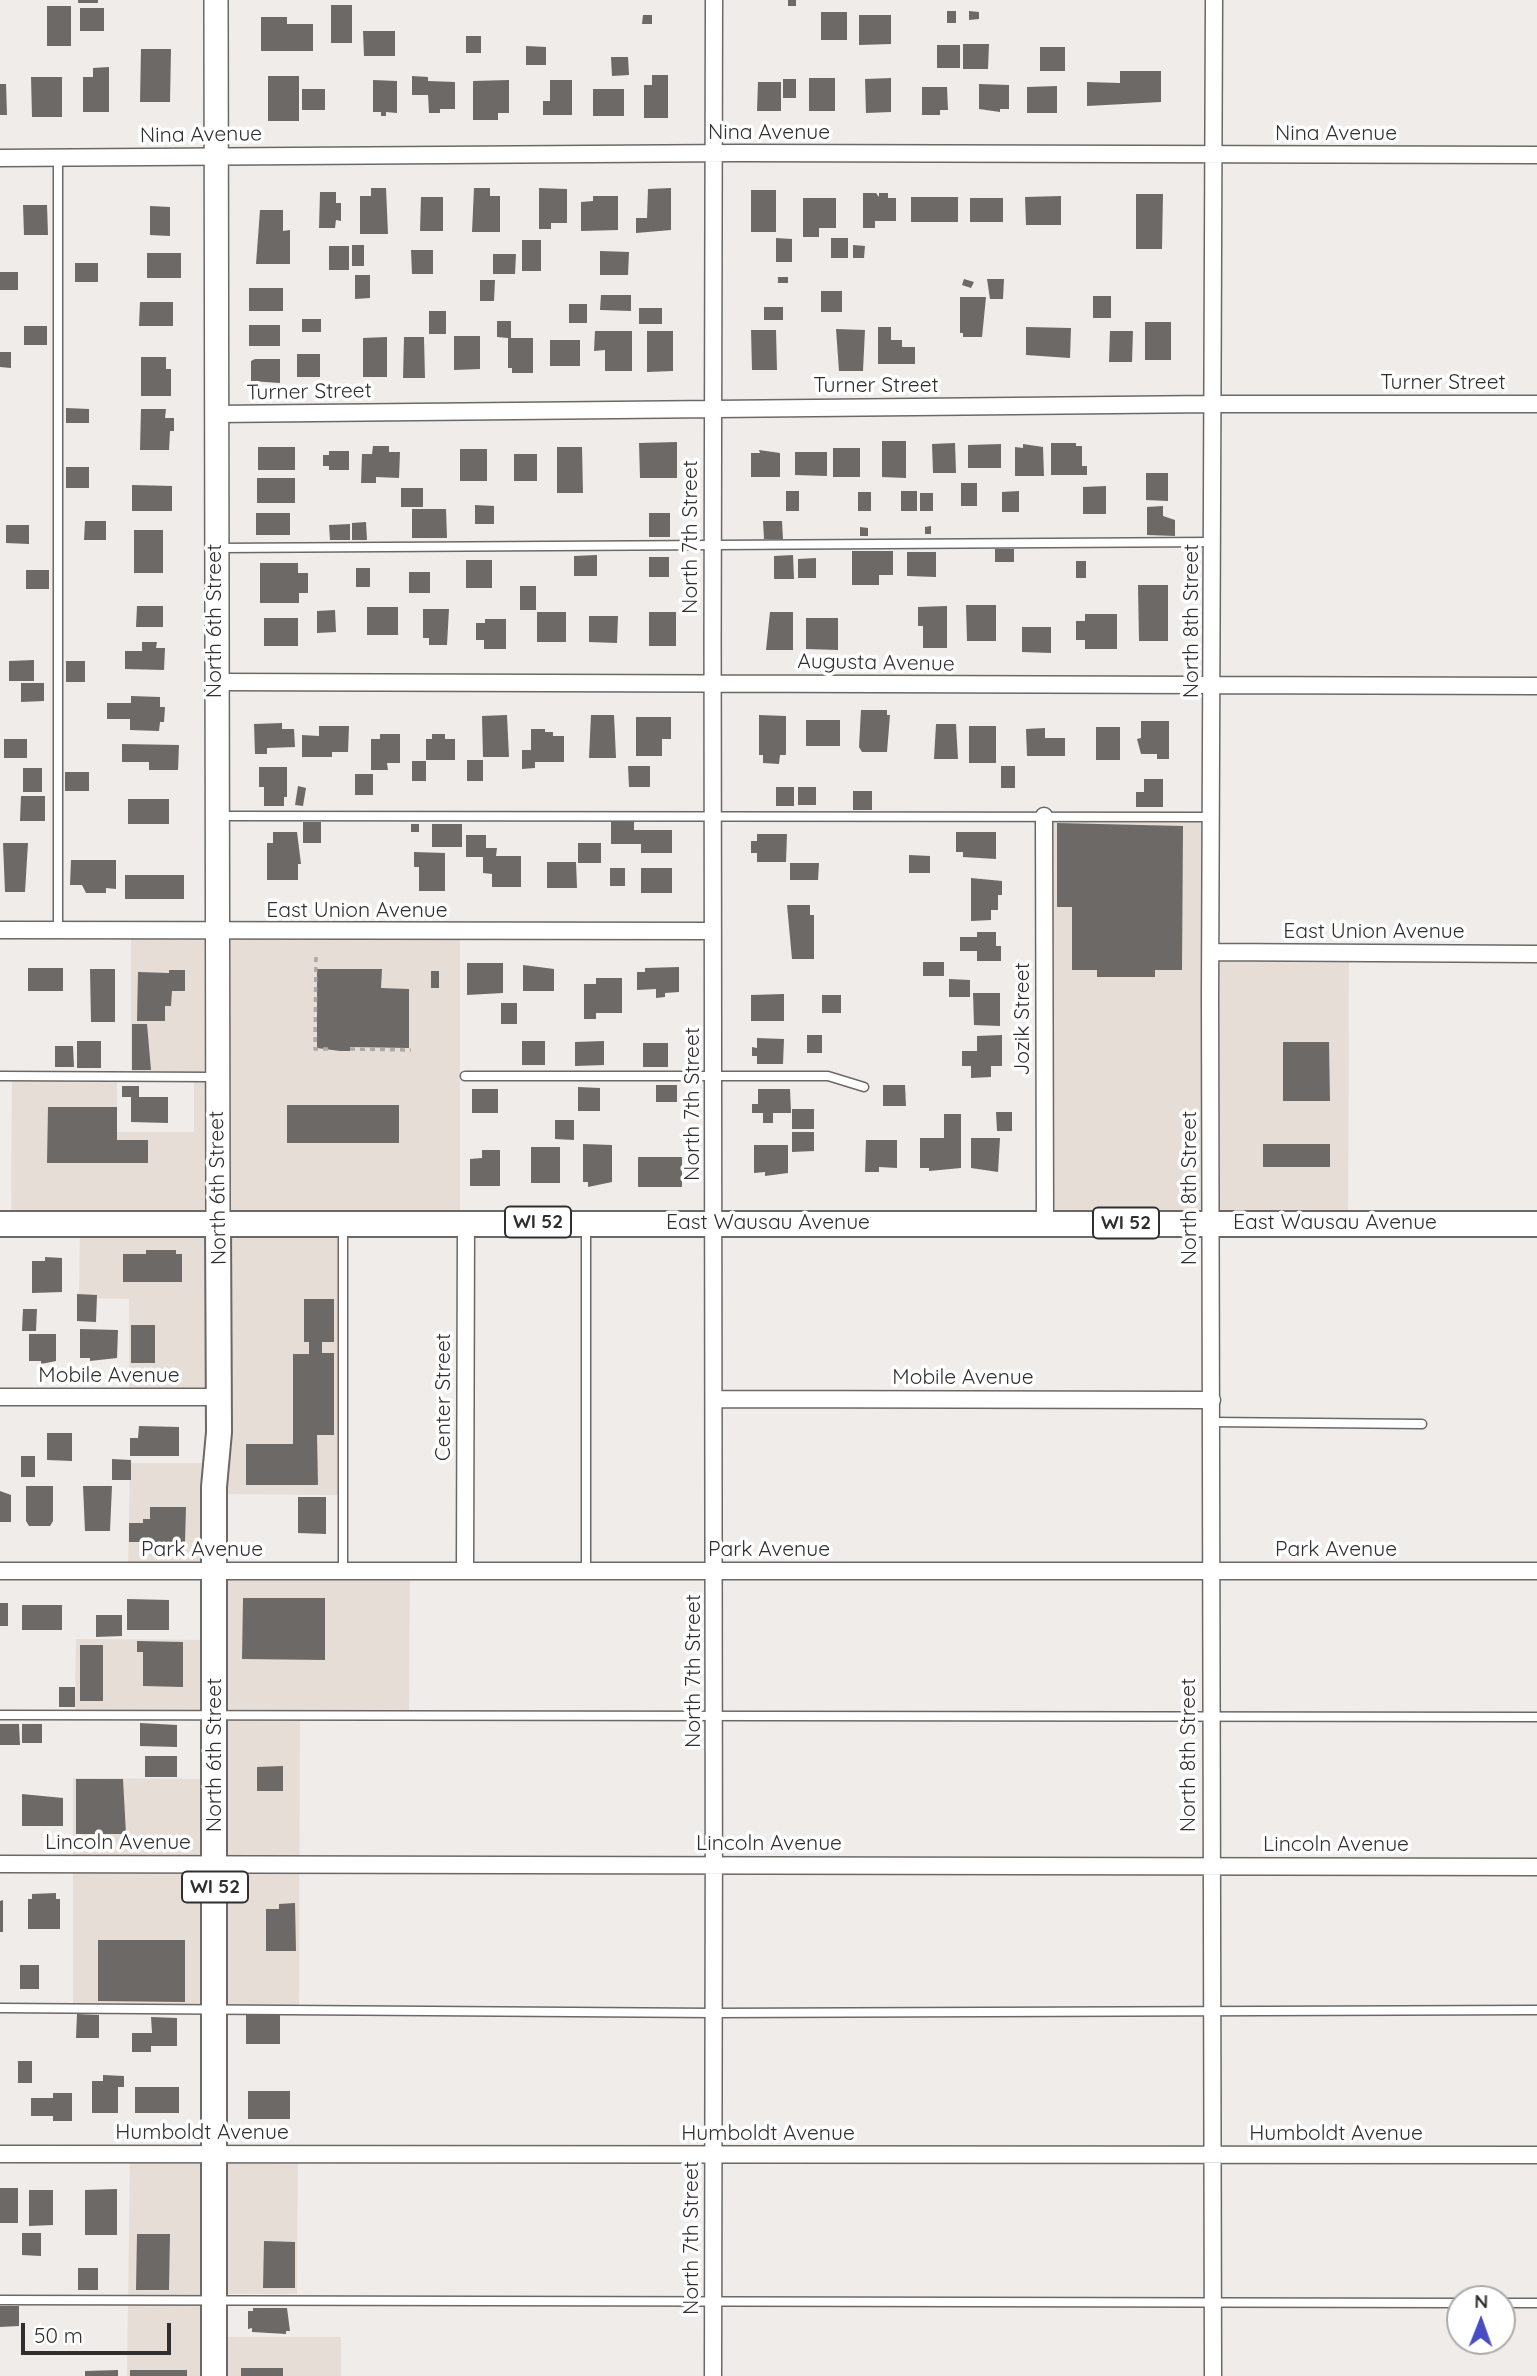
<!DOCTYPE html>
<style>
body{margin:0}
#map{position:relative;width:1537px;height:2376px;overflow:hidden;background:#f0ecea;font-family:Quicksand,sans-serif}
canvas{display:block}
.north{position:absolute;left:1446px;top:2285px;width:70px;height:70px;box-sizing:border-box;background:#fff;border:2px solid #acabab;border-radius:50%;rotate:1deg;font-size:19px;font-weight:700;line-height:28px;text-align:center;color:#302e2e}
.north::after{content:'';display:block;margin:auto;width:24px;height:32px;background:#474dc3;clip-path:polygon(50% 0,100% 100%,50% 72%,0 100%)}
.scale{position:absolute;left:21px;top:2323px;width:150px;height:32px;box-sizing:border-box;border:4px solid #302e2e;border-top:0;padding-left:9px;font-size:21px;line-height:24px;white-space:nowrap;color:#302e2e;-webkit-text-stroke:5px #fff;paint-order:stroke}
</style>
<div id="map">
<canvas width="1537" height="2376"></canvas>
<div class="north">N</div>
<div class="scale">50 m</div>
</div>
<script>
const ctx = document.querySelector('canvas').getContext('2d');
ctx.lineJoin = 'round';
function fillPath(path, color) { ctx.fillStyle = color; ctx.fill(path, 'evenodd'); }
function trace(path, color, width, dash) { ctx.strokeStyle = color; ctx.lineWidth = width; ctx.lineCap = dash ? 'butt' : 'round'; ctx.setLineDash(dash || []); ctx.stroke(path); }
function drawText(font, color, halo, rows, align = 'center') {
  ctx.font = font + ' Quicksand,sans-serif'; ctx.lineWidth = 7; ctx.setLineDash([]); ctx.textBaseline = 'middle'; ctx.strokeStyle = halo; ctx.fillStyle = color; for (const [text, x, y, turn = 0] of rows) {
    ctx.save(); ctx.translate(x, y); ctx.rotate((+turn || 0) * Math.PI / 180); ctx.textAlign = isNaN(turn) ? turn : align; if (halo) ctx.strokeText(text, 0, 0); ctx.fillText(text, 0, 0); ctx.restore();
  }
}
fillPath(new Path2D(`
 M1043,817L1209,818V958H1349L1348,1222L1043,1221Z
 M131,934H460V1223L342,1224L339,1495L215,1494L214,1568L410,1569L409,1717L300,1718L299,2009L73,2006V1778L214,1779V1715L75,1714L76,1639L213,1640V1568L128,1567L130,1463H215L216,1396L129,1394V1299L79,1298L80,1226H11L12,1081L117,1082V1132H194V1072H131Z
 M130,2157L298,2158L297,2294H214V2337H341V2376H127Z`), '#e6ddd6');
fillPath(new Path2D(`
 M78,0H98V3H78Z
 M788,0H796V6H788Z
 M331,5H352V43H331Z
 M47,6H71V46H47Z
 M80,8H104V31H80Z
 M947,11H956V23H947Z
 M969,11L979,12V19L969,20Z
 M821,12H847V40H821Z
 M643,15H652V24H642Z
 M859,15H891V44L859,45Z
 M261,17H287V24H313V51H261Z
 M363,31H395V56H364Z
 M466,36H481V53H466Z
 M963,44H989L988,69H963Z
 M937,45H960V68H937Z
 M526,46L546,47V65H526Z
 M1040,47H1065V71H1040Z
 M141,49H171L170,102H140Z
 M611,57H628L629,75L612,76Z
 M109,67V112H83V77H93V68Z
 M1120,71H1161V102L1087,106V82L1120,83Z
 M652,75H668V118H644V85H652Z
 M268,76H299V121H268Z
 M412,76L428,77V81L455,82V109H440V113H429L428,95H412Z
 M31,77H62V117H32Z
 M809,78H835V111H809Z
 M891,78V112L866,113L865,79Z
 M783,79H796V98H783Z
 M373,80L397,81V113L386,112V116H381V112H373Z
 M509,80V113H498V120H473V81Z
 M550,80H572V115H543V101H550Z
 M758,82H781V111H757Z
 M0,84H6L7,115H0Z
 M979,84L1009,85V109H1000V112L979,109Z
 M1057,86V113H1027V87Z
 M922,87H947L948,110H940V115H922Z
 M302,89H325V110H302Z
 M593,89H624V116H593Z
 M371,188H386L388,234H360V196H371Z
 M474,188H490V196H500V232H472Z
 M539,188L567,189V223H551V229H539Z
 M671,188V230L636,233V218H647L648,189Z
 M751,190H776V232H751Z
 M320,192H336V203H341V221L336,220L335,228H319Z
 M863,193H876L879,197V193H888V198H896V221H875V228H863Z
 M1136,194H1163L1162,249H1136Z
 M593,196H618V230L581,231V202L593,201Z
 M1061,196V225H1026L1025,197Z
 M421,197H443V231H420Z
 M911,197H958V222H911Z
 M803,198H836V228H819V237H803Z
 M970,198H1003V222H970Z
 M23,205H47L48,235H24Z
 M150,206L170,207V236L150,235Z
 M260,210H283V231L290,230V264H256Z
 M776,238L792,239V262H776Z
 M831,238H848V258H831Z
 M522,240H541V271H522Z
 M352,245H364V266H352Z
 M853,245L865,246L864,258H853Z
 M329,246H349V270H329Z
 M411,250H433V274H412Z
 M600,251L629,252L628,275H600Z
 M147,253H181V278H147Z
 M493,254H516L515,274H493Z
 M75,263H98V282H75Z
 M0,272H18V290H0Z
 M355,275H370V298L355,299Z
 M778,277H788V283H778Z
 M964,279L974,282L971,288L962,285Z
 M987,279H1004L1003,299H990Z
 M480,280H495L494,301H480Z
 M249,288H283V311H249Z
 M821,291H842V312H821Z
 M601,295H631V311L600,310Z
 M1093,296H1111V318H1093Z
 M960,297H986L982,337H963V333H960Z
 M140,302H173V326H139Z
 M569,304H587V323H569Z
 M764,307H783V320H764Z
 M639,308H662V324H639Z
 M429,311H446V334H429Z
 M302,319H321V332H302Z
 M497,321H511V338H533V373H512V368H508V338L497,337Z
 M1145,322H1171V360H1145Z
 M249,325H280V346H249Z
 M24,326H47V345H24Z
 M878,327H891V340H902V347H915V364H878Z
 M1026,327L1071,328L1070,358L1026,355Z
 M836,329L865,330L863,371H839Z
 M751,330H776L777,370H752Z
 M595,331H632V371H605V350L594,351Z
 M647,331H673V371L647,372Z
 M1110,331H1133L1132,362H1109Z
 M454,336H480V369L454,370Z
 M387,337V377H363V338Z
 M404,337H424L425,378H403Z
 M550,340H580V366H550Z
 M0,352H11V368L0,367Z
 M297,354H320V377H297Z
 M141,357H166V369H171V396H141Z
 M255,359H280V383L251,381V361Z
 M66,408L89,409V423H66Z
 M141,409H166L165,418H174V431H170L169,450H140Z
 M882,441H906V478L882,477Z
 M677,442V478H640L639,443Z
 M955,443L956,473H933L932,444Z
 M1051,443H1076V446H1082V466H1087V475H1051Z
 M1001,444V468H968V445Z
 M1023,444L1043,447L1044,476H1015V447L1023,448Z
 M373,446H389V452H400L399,478L376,477V483H361L362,454H372Z
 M258,447H295V470H258Z
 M557,447H582L583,493H557Z
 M833,448H860V477H833Z
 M460,449H487V481H460Z
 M759,450L780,453V477H751V453H760Z
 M329,451H349V470H329V466H323V455H329Z
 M795,452H827V476L795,475Z
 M514,454H537V481H514Z
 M66,467H89V488H66Z
 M1146,473H1168V501L1146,500Z
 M257,478H295V503H257Z
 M961,483H977V506H961Z
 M132,485L172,486V511H132Z
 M1106,486V514H1083V487Z
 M401,488H423V507H401Z
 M786,491H799V511H786Z
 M901,491H917V511H901Z
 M1019,491V512H1002V492Z
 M858,492H871V511H858Z
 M920,493H933V511H920Z
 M475,505L494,506V524H475Z
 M1163,506V516L1175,520V536L1147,535V507Z
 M412,509H446L447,538H412Z
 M256,513H290V535H256Z
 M649,513H670V537H649Z
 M85,521H106V540H84Z
 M763,521H782L783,539H764Z
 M366,522L367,540H352V523Z
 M350,524V540H330L329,525Z
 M6,525H29V544L6,543Z
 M931,526V534H925V527Z
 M860,527L868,528V536H860Z
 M134,530H163V573H134Z
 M995,549H1014V562H995Z
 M852,551H893V575H879V585H852Z
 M907,552H936V577L907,576Z
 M597,555V576H574V556Z
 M793,555L794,579H774V556Z
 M649,557H669V577H649Z
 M816,558V578H798V559Z
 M466,560H492V588H466Z
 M1076,561H1086V578H1076Z
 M260,563H298V573H308V593H299V603H260Z
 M356,568H370V587H356Z
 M26,570H49V589H26Z
 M409,572H430V593H409Z
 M1138,585H1168V641H1139Z
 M520,586H536V610H520Z
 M966,605H996V641H967Z
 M137,606H163V627H136Z
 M947,606V648H923V626H918V607Z
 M367,607H398V635H367Z
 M423,609H449L447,645H429V638H423Z
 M335,610L336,632L317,633V611Z
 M537,612H566V642H537Z
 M649,612H676V646H649Z
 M770,612H793V650H766Z
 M1085,614H1117V649H1085V640H1076V621H1085Z
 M589,616H618L617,643L589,642Z
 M264,618H298V646H264Z
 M806,618H838V650L806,649Z
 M485,619H506V649H484V640H476V623H485Z
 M1022,627H1051V653L1022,652Z
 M142,642H157L156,648H165L164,670L125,669V651H142Z
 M34,660V681H9V661Z
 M66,661H85V682H66Z
 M21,683H44V701L21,702Z
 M131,696L160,697V707H165L164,722H160L159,731L130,730V719H107V703H131Z
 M861,710H887V715H890L887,752H862L859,747Z
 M507,715L509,757H483L482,716Z
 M591,715H614L616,758H589Z
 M759,715L786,716V755H780L779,764L763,763V755H759Z
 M636,717H671V739H662V756H636Z
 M806,720H840V746H806Z
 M1141,721H1169V759H1157V754H1141L1137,739L1141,738Z
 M282,723V729H294L295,747L267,748V754H255L254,724Z
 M936,724H956L958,759H934Z
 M319,726H349L348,752H332V757H302V735L319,736Z
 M969,726H996V763H969Z
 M1096,727H1120V760H1096Z
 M1045,728V738H1065V756H1027L1026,729Z
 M531,729H545V732H553V736H564V762H535V768L522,769V750H531Z
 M380,734H400V763H387L388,770H371V739H380Z
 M432,734H445V739H455V760H426V739H432Z
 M4,739H27V758H4Z
 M122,744L179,745L178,770H149V762H122Z
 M467,760H483V781H467Z
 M412,761H426V781H412Z
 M628,766H650V787H629Z
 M1001,766H1015V788H1001Z
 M259,767H287V797H284V806H264V787H259Z
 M23,768H42V792H23Z
 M65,772H89V791H65Z
 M355,774H373V795H355Z
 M1144,779H1163V807H1136V792H1144Z
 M298,786L306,788L303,806L295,805Z
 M776,787H794V806H776Z
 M798,787H816V805H798Z
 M853,791H872V810H853Z
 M21,796H45V821H20Z
 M128,799H169V824H128Z
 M611,820H634V830H672V853H641V844H611Z
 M303,822H321V843H303Z
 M1057,823L1183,826L1182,970H1155V977H1097V970H1072V907H1057Z
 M411,824H419V832H411Z
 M432,824H462V847H432Z
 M273,832H297L301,864H298V880H267V843H273Z
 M956,832H996V859L963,857V852H956Z
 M757,834H787L786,862H757V853H751V841H757Z
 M466,835H486V848H497L496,856H521V887H492V874L483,873V857H466Z
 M3,843H28L25,892H5Z
 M578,843H601V863H578Z
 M414,852L445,853V891H419V867H414Z
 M909,855L930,856V873H909Z
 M71,860H116V889L106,888V893H86L82,885H70Z
 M547,862H576L577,888H547Z
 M790,863H819L818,880H790Z
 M610,868H625V886H610Z
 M641,868H672V893H641Z
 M125,875H184V899H125Z
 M971,878L1002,881V895H998V910H991V920L971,921Z
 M787,905H810V915H814V959H792Z
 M977,932H996V946H1001V961H977V951H960V937H977Z
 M923,962H944V976H923Z
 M467,963H503V993L467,995Z
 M523,965L554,969V991H523Z
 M679,967V992L665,993V997L656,998V989L637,990V972H645V968Z
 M28,968H63V991H28Z
 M90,969H115V1022H91Z
 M317,969H382L381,988L409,989V1048L350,1047V1051H340L317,1048Z
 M169,970H185V991H172L171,1006H165V1021H137L138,972L169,973Z
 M431,971H439V988H431Z
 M596,978H622V1013H596V1019H584V984H596Z
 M949,979L970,980V997H949Z
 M973,993H1000V1026L974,1025Z
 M784,994V1021H751V995Z
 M822,995H841V1013H822Z
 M501,1003H517V1024H501Z
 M132,1024H147L151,1070H132Z
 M807,1035H822V1053H807Z
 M1002,1035V1066H991V1077L971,1078V1066H962V1051H977V1036Z
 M757,1038L784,1039L783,1064H757V1056H752V1047L757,1048Z
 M77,1041H101V1068H77Z
 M522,1041H545V1065H522Z
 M604,1041V1065L575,1066V1042Z
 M1283,1042H1329L1330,1101H1283Z
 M643,1043H668V1067H643Z
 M55,1046H73L74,1067H55Z
 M656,1085H677V1102H656Z
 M883,1085H905L906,1106H883Z
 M122,1086H139V1097H168V1123L131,1122V1097H122Z
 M578,1087L600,1088V1111H578Z
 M472,1089H498V1113H472Z
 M758,1089H790L791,1113H773V1123H763V1113H752V1104H758Z
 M287,1105H399V1143H287Z
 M48,1107H117V1140H148V1163H47Z
 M792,1109H814V1129H792Z
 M996,1112H1012V1131H997Z
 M944,1114H961V1168L929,1171V1168H920V1138H944Z
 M555,1120H574V1140L555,1139Z
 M792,1132H814V1151L792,1152Z
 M971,1138H1000L998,1172L971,1168Z
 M866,1140H897V1168L879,1167V1172H865Z
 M583,1144L612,1145V1182L588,1187V1182H583Z
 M1263,1144H1330V1167H1263Z
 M754,1145H788V1173L765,1176V1172L754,1173Z
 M531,1147H560V1183H531Z
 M482,1150H500V1186H470V1159L482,1158Z
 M638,1157H682V1187H638Z
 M146,1250H176V1254H182V1282H123V1254H146Z
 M45,1257L62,1258V1292L32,1293V1261H45Z
 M77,1294L97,1295L96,1322L77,1321Z
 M304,1299H334V1342H322V1353H334V1435H317L318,1485H246V1444H293V1354H309V1342H304Z
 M23,1309H37L36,1331H22Z
 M131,1325H155V1363H131Z
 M80,1329L118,1330L117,1358L90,1361V1358H80Z
 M29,1334H56V1361L41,1364V1361H29Z
 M139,1426L179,1427V1456H130V1438H138Z
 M47,1433H72V1461L47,1460Z
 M21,1456H35V1477H21Z
 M112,1459L131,1460V1480H112Z
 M26,1486H53V1521L50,1526H29L26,1521Z
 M83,1486H112L110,1531H85Z
 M0,1491L11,1495V1522H0Z
 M298,1497H326V1534L298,1533Z
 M150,1507H186L185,1542H129V1523H143V1519H150Z
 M243,1598H325V1660L242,1659Z
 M127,1599L169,1600V1630H127Z
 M0,1603H8V1626H0Z
 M22,1605H62V1630H22Z
 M96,1615H122V1636L96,1637Z
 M137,1641L183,1642V1687L143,1686V1652H137Z
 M80,1645H103V1701H80Z
 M59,1687H75V1707H59Z
 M140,1723L177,1725V1747L140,1746Z
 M0,1724H19L20,1745H0Z
 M22,1724H42V1743H22Z
 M145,1756H177V1777H145Z
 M283,1766V1791H257V1767Z
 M76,1779H123L126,1834H76Z
 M22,1794L63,1798V1826H22Z
 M56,1893V1899H60V1929H28V1899H32V1894Z
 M3,1900V1932H0V1901Z
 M295,1903L296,1951H266V1909H279V1904Z
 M98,1940H185V2002L98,2001Z
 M20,1965H39V1989H20Z
 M77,2014L99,2015V2038H76Z
 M246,2015H280V2044H246Z
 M151,2017L177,2018V2046H151V2052H132V2033H152Z
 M18,2061H32V2083H18Z
 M103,2075L124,2076V2087H118V2113H92V2081H103Z
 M135,2087H179V2113H135Z
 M248,2091H290V2119H248Z
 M53,2093H72V2121H53V2116H31V2098H53Z
 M0,2188H18V2223H0Z
 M117,2189V2235H85V2190Z
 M29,2190H53V2225L29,2226Z
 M22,2233H41V2256L22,2255Z
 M137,2234H170L169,2290H136Z
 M264,2241L295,2242V2288H263Z
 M78,2268H98V2290H78Z
 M0,2306H19V2326L0,2327Z
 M253,2308H287L290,2331H286V2334L252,2332V2328L248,2329V2311H253Z
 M241,2368H283V2376H241Z
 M118,2370V2376H85V2371Z
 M130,2370H187V2376H130Z`), '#6c6967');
const lane = new Path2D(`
 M58,157V930
 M219,548L1213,542
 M220,816L1211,817
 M0,1076L214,1077
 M465,1076H828L864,1087
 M343,1227V1571
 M1211,1422L1422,1424
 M586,1571V1226
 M0,1715L1537,1717
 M0,2008L714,2013L1537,2010
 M0,2300L1460,2303
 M1502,2303H1537`);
const street = new Path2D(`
 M0,158L739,153L1537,155
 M216,414L1213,404H1537
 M215,682L1537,686
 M1044,816L1045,1222
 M0,930L713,931
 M1211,952L1537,954
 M0,1397H219
 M714,1399L1212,1400
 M0,1571H1537
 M465,1571L466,1222
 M0,1864L1537,1867
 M0,2154L1537,2155
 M713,2376C716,1584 710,792 714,0
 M1213,2376L1210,995L1214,0`);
const secondary = new Path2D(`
 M216,0L218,1223`);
const primary = new Path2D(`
 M0,1224H1537
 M214,2376V1487L219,1432L218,1223`);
trace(lane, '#6b6866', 11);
trace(street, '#6b6866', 19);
trace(secondary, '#6b6866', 26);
trace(primary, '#6b6866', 28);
trace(new Path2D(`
 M316,957L315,1049H331
 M350,1049L411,1050`), '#aca9a8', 3.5, [5, 5]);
trace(lane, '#fff', 8);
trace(street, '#fff', 16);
trace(secondary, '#fff', 23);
trace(primary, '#fff', 24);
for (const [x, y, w] of [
 [538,1222,66],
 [1126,1223,66],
 [215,1887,66]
]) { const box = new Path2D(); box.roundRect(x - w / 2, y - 15.5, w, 31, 5); ctx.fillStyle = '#fff'; ctx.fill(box); trace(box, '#302e2e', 2); }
drawText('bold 19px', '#302e2e', null, [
 ["WI 52",538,1222],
 ["WI 52",1126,1223],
 ["WI 52",215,1887]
]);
drawText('21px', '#302e2e', '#fff', [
 ["Nina Avenue",769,133],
 ["Nina Avenue",1336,134],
 ["Nina Avenue",201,135,-1],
 ["Turner Street",1443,383],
 ["Turner Street",876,386],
 ["Turner Street",309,392,-1],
 ["North 7th Street",691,537,-90],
 ["North 6th Street",215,621,-90],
 ["North 8th Street",1192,621,-90],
 ["Augusta Avenue",876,663,1],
 ["East Union Avenue",357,911],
 ["East Union Avenue",1374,932],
 ["Jozik Street",1023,1019,-90],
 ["North 7th Street",693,1104,-90],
 ["North 6th Street",218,1188,-91],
 ["North 8th Street",1190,1188,-90],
 ["East Wausau Avenue",768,1223],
 ["East Wausau Avenue",1335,1223],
 ["Mobile Avenue",109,1376],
 ["Mobile Avenue",963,1378],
 ["Center Street",444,1397,-90],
 ["Park Avenue",202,1550],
 ["Park Avenue",769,1550],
 ["Park Avenue",1336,1550],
 ["North 7th Street",694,1671,-90],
 ["North 6th Street",215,1755,-90],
 ["North 8th Street",1189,1755,-90],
 ["Lincoln Avenue",118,1843],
 ["Lincoln Avenue",769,1844],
 ["Lincoln Avenue",1336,1845],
 ["Humboldt Avenue",202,2133],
 ["Humboldt Avenue",768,2134],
 ["Humboldt Avenue",1336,2134],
 ["North 7th Street",692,2238,-90]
]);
</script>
